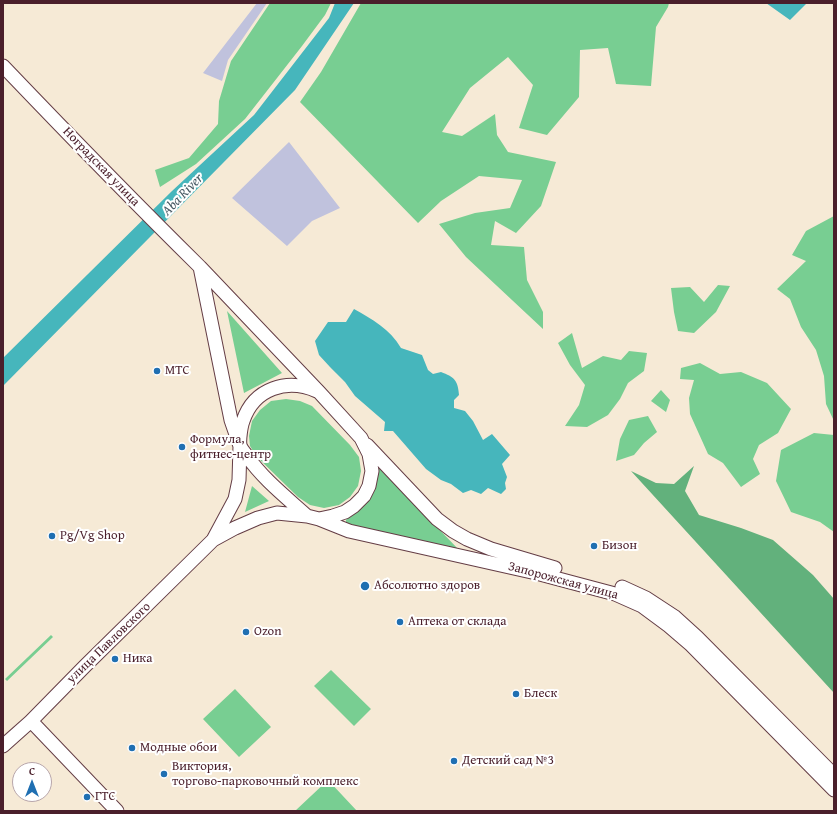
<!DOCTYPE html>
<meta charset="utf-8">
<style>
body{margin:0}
#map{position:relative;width:837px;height:814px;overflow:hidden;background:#f6ead6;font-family:"Gentium Book Plus",serif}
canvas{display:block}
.frame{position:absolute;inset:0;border:4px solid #4a1f2b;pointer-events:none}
.north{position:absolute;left:12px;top:762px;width:40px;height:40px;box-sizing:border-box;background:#fff;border:1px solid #b7a5aa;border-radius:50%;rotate:0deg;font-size:11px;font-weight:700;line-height:16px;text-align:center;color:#4a1f2b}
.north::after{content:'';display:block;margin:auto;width:14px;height:18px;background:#1f6fb2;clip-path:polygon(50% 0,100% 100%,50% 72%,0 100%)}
</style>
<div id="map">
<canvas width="837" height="814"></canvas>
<div class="frame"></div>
<div class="north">С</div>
</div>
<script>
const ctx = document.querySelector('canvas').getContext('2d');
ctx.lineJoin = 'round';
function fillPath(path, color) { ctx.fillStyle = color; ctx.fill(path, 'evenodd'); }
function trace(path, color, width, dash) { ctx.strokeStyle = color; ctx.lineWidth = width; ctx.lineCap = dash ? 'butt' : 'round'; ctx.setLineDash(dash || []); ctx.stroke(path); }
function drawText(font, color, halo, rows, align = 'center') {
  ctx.font = font + ' "Gentium Book Plus",serif'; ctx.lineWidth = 4; ctx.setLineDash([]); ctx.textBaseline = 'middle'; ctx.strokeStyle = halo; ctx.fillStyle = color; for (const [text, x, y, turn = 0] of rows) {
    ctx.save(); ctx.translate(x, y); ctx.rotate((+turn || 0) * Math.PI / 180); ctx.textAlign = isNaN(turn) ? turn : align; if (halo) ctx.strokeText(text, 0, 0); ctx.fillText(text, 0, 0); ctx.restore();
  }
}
fillPath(new Path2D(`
 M257,3H267L228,60L222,81L203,73Z
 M289,142L340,208L312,221L287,246L232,198Z`), '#c0c2dd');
fillPath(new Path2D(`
 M270,3H331L325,15L302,46L245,119L196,164L160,187L155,170L189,158L218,124L219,101L231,61Z
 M361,3H669L668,7L656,27L651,86L616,84L608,48L580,50L579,97L547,135L519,128L533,85L508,57L470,88L442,132L462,136L495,114L497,135L508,152L556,162L541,206L516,233L495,221L491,245L524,247L527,280L543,312V329L466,257L439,224L475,213L510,208L522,180L479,176L441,201L418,223L300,102L321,72Z
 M834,216V421L826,404L824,376L816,350L801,327L790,299L777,289L806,261L792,255L806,231Z
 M718,285L730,286L716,312L694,333L678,331L674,312L671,288L690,287L704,302Z
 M227,311L282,373L244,393Z
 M572,333L582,368L603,356L621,360L629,351L647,353L644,371L628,383L620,399L608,415L587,427L565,426L579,405L585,385L570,365L558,343Z
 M700,363L720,374L741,372L767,383L791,409L778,433L759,445L753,459L760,474L741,487L723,463L708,454L690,414L689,398L694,380L680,379L681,368Z
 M661,390L670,400L666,412L651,401Z
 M286,399L300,401L312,406L350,445L359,457L361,471L358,486L350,497L339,505L324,508L310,505L298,497L256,456L250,446L249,436L252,421L260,410L271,401Z
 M648,416L657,432L644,443L634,455L616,461L620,439L629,420Z
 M814,433L834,435V532L820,522L791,512L776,481L781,450Z
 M378,466L460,551L350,525L346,523V520L376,483L378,472Z
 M252,486L269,501L245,512Z
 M51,635L53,637L7,681L5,679Z
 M331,670L371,709L354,726L314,686Z
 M235,689L271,727L239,757L203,719Z
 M328,780L357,811H295Z`), '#78ce92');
fillPath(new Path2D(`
 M694,466L685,491L699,515L741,528L773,540L813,575L834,599V693L631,471L656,483L674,484Z`), '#62b17c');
fillPath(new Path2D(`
 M335,3H354L295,90L3,386V358L172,191L254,115L329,18Z
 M766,3H807L790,20Z
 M354,309C372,319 390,329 401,348L422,355L428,370L433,374L441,372C454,377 458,380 459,395L454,400V408L465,411L473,421L483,440L492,434L510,455L502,464L507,477L505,483L506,489L501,494L488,488L481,494L471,490L463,493L451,484L441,480L426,469L393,431H384L385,422L355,396L345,382L330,367L319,355L315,341L328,322H346Z`), '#46b6bc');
const major = new Path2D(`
 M3,66C68,134 133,201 200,267L319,392L361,438L369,454L372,471L369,486L364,496L354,506L345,512L333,516L319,519L307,516L277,513L258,518L235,528L213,540
 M367,445L437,519L453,531L467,539L491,549L555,568
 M307,516C286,497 263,479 247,456C245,453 241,449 240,445C239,440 241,426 243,421C254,388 287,378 317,391
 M319,519L349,531L536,573L615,594L642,606L669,626L690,644L834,790
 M622,587L646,598L675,617L697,637L834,775
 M31,721L117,811
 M3,746L31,721L85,666L213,540L235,499L239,480L240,446L231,420L200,267`);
trace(major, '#643d45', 15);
trace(major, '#fff', 13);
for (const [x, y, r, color] of [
 [157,371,4,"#1f6fb2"],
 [182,447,4,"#1f6fb2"],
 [52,536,4,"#1f6fb2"],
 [594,546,4,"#1f6fb2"],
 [365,586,5,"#1f6fb2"],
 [400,622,4,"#1f6fb2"],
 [246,632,4,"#1f6fb2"],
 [115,659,4,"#1f6fb2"],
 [516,694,4,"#1f6fb2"],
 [132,748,4,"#1f6fb2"],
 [454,761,4,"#1f6fb2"],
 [164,774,4,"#1f6fb2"],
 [87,797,4,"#1f6fb2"]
]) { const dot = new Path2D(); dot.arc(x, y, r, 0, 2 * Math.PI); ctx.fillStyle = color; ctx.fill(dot); trace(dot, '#fff', 1.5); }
drawText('13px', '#4a1f2b', '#fff', [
 ["Ноградская улица",101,167,46],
 ["Запорожская улица",563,581,15],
 ["улица Павловского",109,643,-44]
]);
drawText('13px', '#4a1f2b', '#fff', [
 ["МТС",165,371],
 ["Формула,",190,440],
 ["фитнес-центр",190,455],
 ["Pg/Vg Shop",60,536],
 ["Бизон",602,546],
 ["Абсолютно здоров",374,586],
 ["Аптека от склада",408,622],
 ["Ozon",254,632],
 ["Ника",123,659],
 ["Блеск",524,694],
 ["Модные обои",140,748],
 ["Детский сад №3",462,761],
 ["Виктория,",172,767],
 ["торгово-парковочный комплекс",172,782],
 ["ГТС",95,797]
], 'left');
drawText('italic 14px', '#485b65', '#fff', [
 ["Aba River",183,195,-46]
]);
</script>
